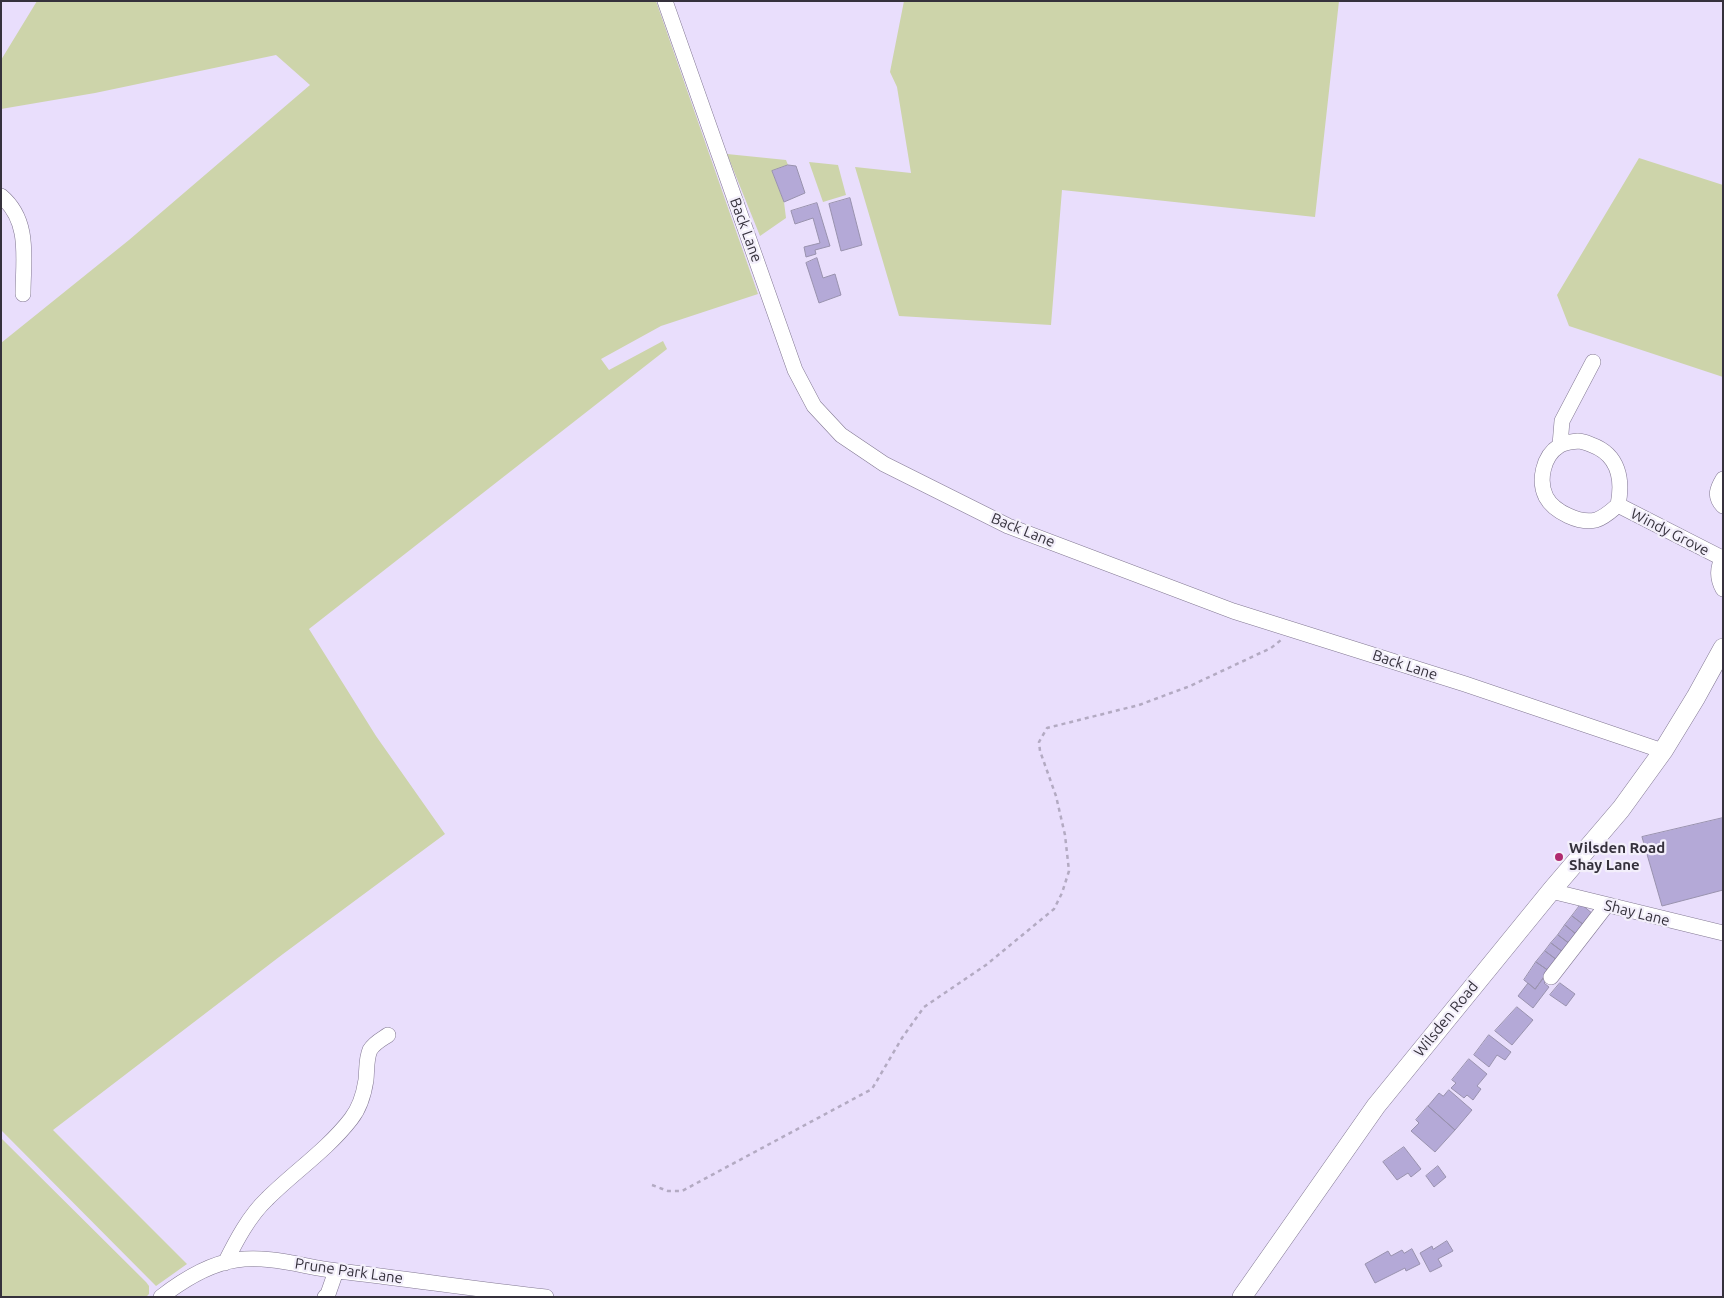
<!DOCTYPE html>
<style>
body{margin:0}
#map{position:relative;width:1724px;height:1298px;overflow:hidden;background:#e9defc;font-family:Ubuntu,sans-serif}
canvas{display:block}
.frame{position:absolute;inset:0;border:2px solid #35313c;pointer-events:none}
</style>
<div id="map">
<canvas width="1724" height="1298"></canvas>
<div class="frame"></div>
</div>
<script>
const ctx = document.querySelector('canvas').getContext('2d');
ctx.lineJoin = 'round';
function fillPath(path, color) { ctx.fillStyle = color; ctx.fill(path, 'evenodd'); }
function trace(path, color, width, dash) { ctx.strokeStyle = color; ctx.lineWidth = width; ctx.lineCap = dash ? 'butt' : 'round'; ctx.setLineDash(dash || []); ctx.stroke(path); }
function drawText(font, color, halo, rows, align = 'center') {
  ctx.font = font + ' Ubuntu,sans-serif'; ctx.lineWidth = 4.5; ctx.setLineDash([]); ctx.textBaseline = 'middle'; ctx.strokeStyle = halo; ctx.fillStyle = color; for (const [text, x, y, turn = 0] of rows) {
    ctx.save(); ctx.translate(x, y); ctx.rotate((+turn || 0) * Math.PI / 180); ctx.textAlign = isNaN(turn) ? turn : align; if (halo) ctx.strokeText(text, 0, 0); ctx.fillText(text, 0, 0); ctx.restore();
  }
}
fillPath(new Path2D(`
 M37,1H656L758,294L661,326L601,359L609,370L663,341L667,349L309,629L376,736L445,834L283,954L53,1130L187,1264L156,1286L1,1130V343L129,240L310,85L276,55L95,93L1,109V60Z
 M904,1H1339L1315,217L1062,190L1051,325L899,316L855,167L911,173L897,87L890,72Z
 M727,154L786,160L788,165L772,171L784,202L786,218L760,236Z
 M1639,158L1723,185V377L1569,326L1557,295Z
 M809,162L838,165L846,195L823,202Z
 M1,1138L146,1282L149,1286V1294L146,1297H1Z`), '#cdd4aa');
const building = new Path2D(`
 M788,165L796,166L805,193L784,202L772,171Z
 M850,198L862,245L841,251L829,204Z
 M817,203L830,246L815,250L816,254L806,257L804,247L820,243L813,218L795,224L791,211Z
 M817,258L823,278L835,274L841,295L819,303L806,263Z
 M1723,818V890L1662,906L1642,837Z
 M1581,904L1593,914L1584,925L1572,916Z
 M1572,916L1584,925L1577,935L1565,925Z
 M1565,925L1577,935L1570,944L1558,935Z
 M1558,935L1570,944L1563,952L1551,943Z
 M1551,943L1563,952L1557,960L1545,951Z
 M1545,951L1557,960L1549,971L1536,962Z
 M1536,962L1549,971L1535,989L1524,980Z
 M1544,977L1547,980L1544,983L1549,987L1533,1008L1518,996L1528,983L1535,989Z
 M1560,983L1575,994L1566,1006L1550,995Z
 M1517,1007L1533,1020L1512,1045L1495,1031Z
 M1489,1035L1511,1052L1505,1060L1497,1055L1489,1067L1474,1055Z
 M1469,1059L1487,1074L1477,1086L1481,1089L1473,1100L1467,1095L1464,1098L1451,1088L1456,1083L1452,1080Z
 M1449,1090L1472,1110L1455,1130L1428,1106L1439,1093L1443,1096Z
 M1428,1106L1455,1130L1435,1152L1411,1131L1419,1123L1416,1120Z
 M1404,1147L1421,1169L1411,1177L1408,1173L1397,1180L1383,1162Z
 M1438,1166L1446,1177L1434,1187L1426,1176Z
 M1447,1241L1453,1251L1438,1259L1442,1266L1430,1272L1420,1253L1432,1246L1433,1249Z
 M1412,1249L1420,1264L1406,1271L1405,1268L1375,1283L1365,1264L1388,1251L1391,1256L1402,1250L1404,1253Z`);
fillPath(building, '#b4a9d7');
trace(building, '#9992ae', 1);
const minor = new Path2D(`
 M665,1L795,370L814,406L841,435L884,464L1008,526L1233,611L1465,684L1663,751
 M1,196C31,221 23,260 23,294
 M1560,445L1562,421L1593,362
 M1723,479C1717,489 1714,496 1723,506
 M1618,505C1623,480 1619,455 1592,445C1587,443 1583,441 1578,441C1571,442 1564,442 1559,446C1543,456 1538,481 1546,497C1554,512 1580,524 1596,520C1605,517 1611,511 1618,505L1722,558
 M1723,557C1717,568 1717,578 1723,589
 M1551,891L1723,933
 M1551,977L1606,906
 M225,1263C236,1241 249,1216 267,1199C294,1172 327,1150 351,1119C359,1109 364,1093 366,1080C367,1070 366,1059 370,1050C374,1043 382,1039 388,1035
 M161,1297C183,1280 208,1264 236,1260C270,1255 304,1267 338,1271C407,1279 476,1289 546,1297
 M325,1297L328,1294L336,1271`);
const major = new Path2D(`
 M1242,1297L1376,1106L1551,891L1621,809L1663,751L1696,697L1723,648`);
trace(minor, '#827892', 16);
trace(major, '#827892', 20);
trace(new Path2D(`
 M652,1185L668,1191H682L872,1089L902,1038L924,1007L986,965L1054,909L1062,893L1069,871L1065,835L1056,796L1040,751L1039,742L1047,728L1139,705L1190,686L1271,648L1281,640`), '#b3aac2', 2.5, [4, 4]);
trace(minor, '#fff', 15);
trace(major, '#fff', 19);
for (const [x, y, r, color] of [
 [1559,857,5,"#b02a6f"]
]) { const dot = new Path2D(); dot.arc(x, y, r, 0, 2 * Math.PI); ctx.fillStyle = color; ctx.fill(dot); trace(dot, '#f3effb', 2); }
drawText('15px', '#35313c', '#f3effb', [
 ["Back Lane",746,230,70],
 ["Back Lane",1023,530,22],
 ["Windy Grove",1670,532,27],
 ["Back Lane",1405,665,18],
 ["Shay Lane",1637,913,14],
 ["Wilsden Road",1446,1019,-51],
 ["Prune Park Lane",349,1271,8]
]);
drawText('bold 15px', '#35313c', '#f3effb', [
 ["Wilsden Road",1569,848],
 ["Shay Lane",1569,865]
], 'left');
</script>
